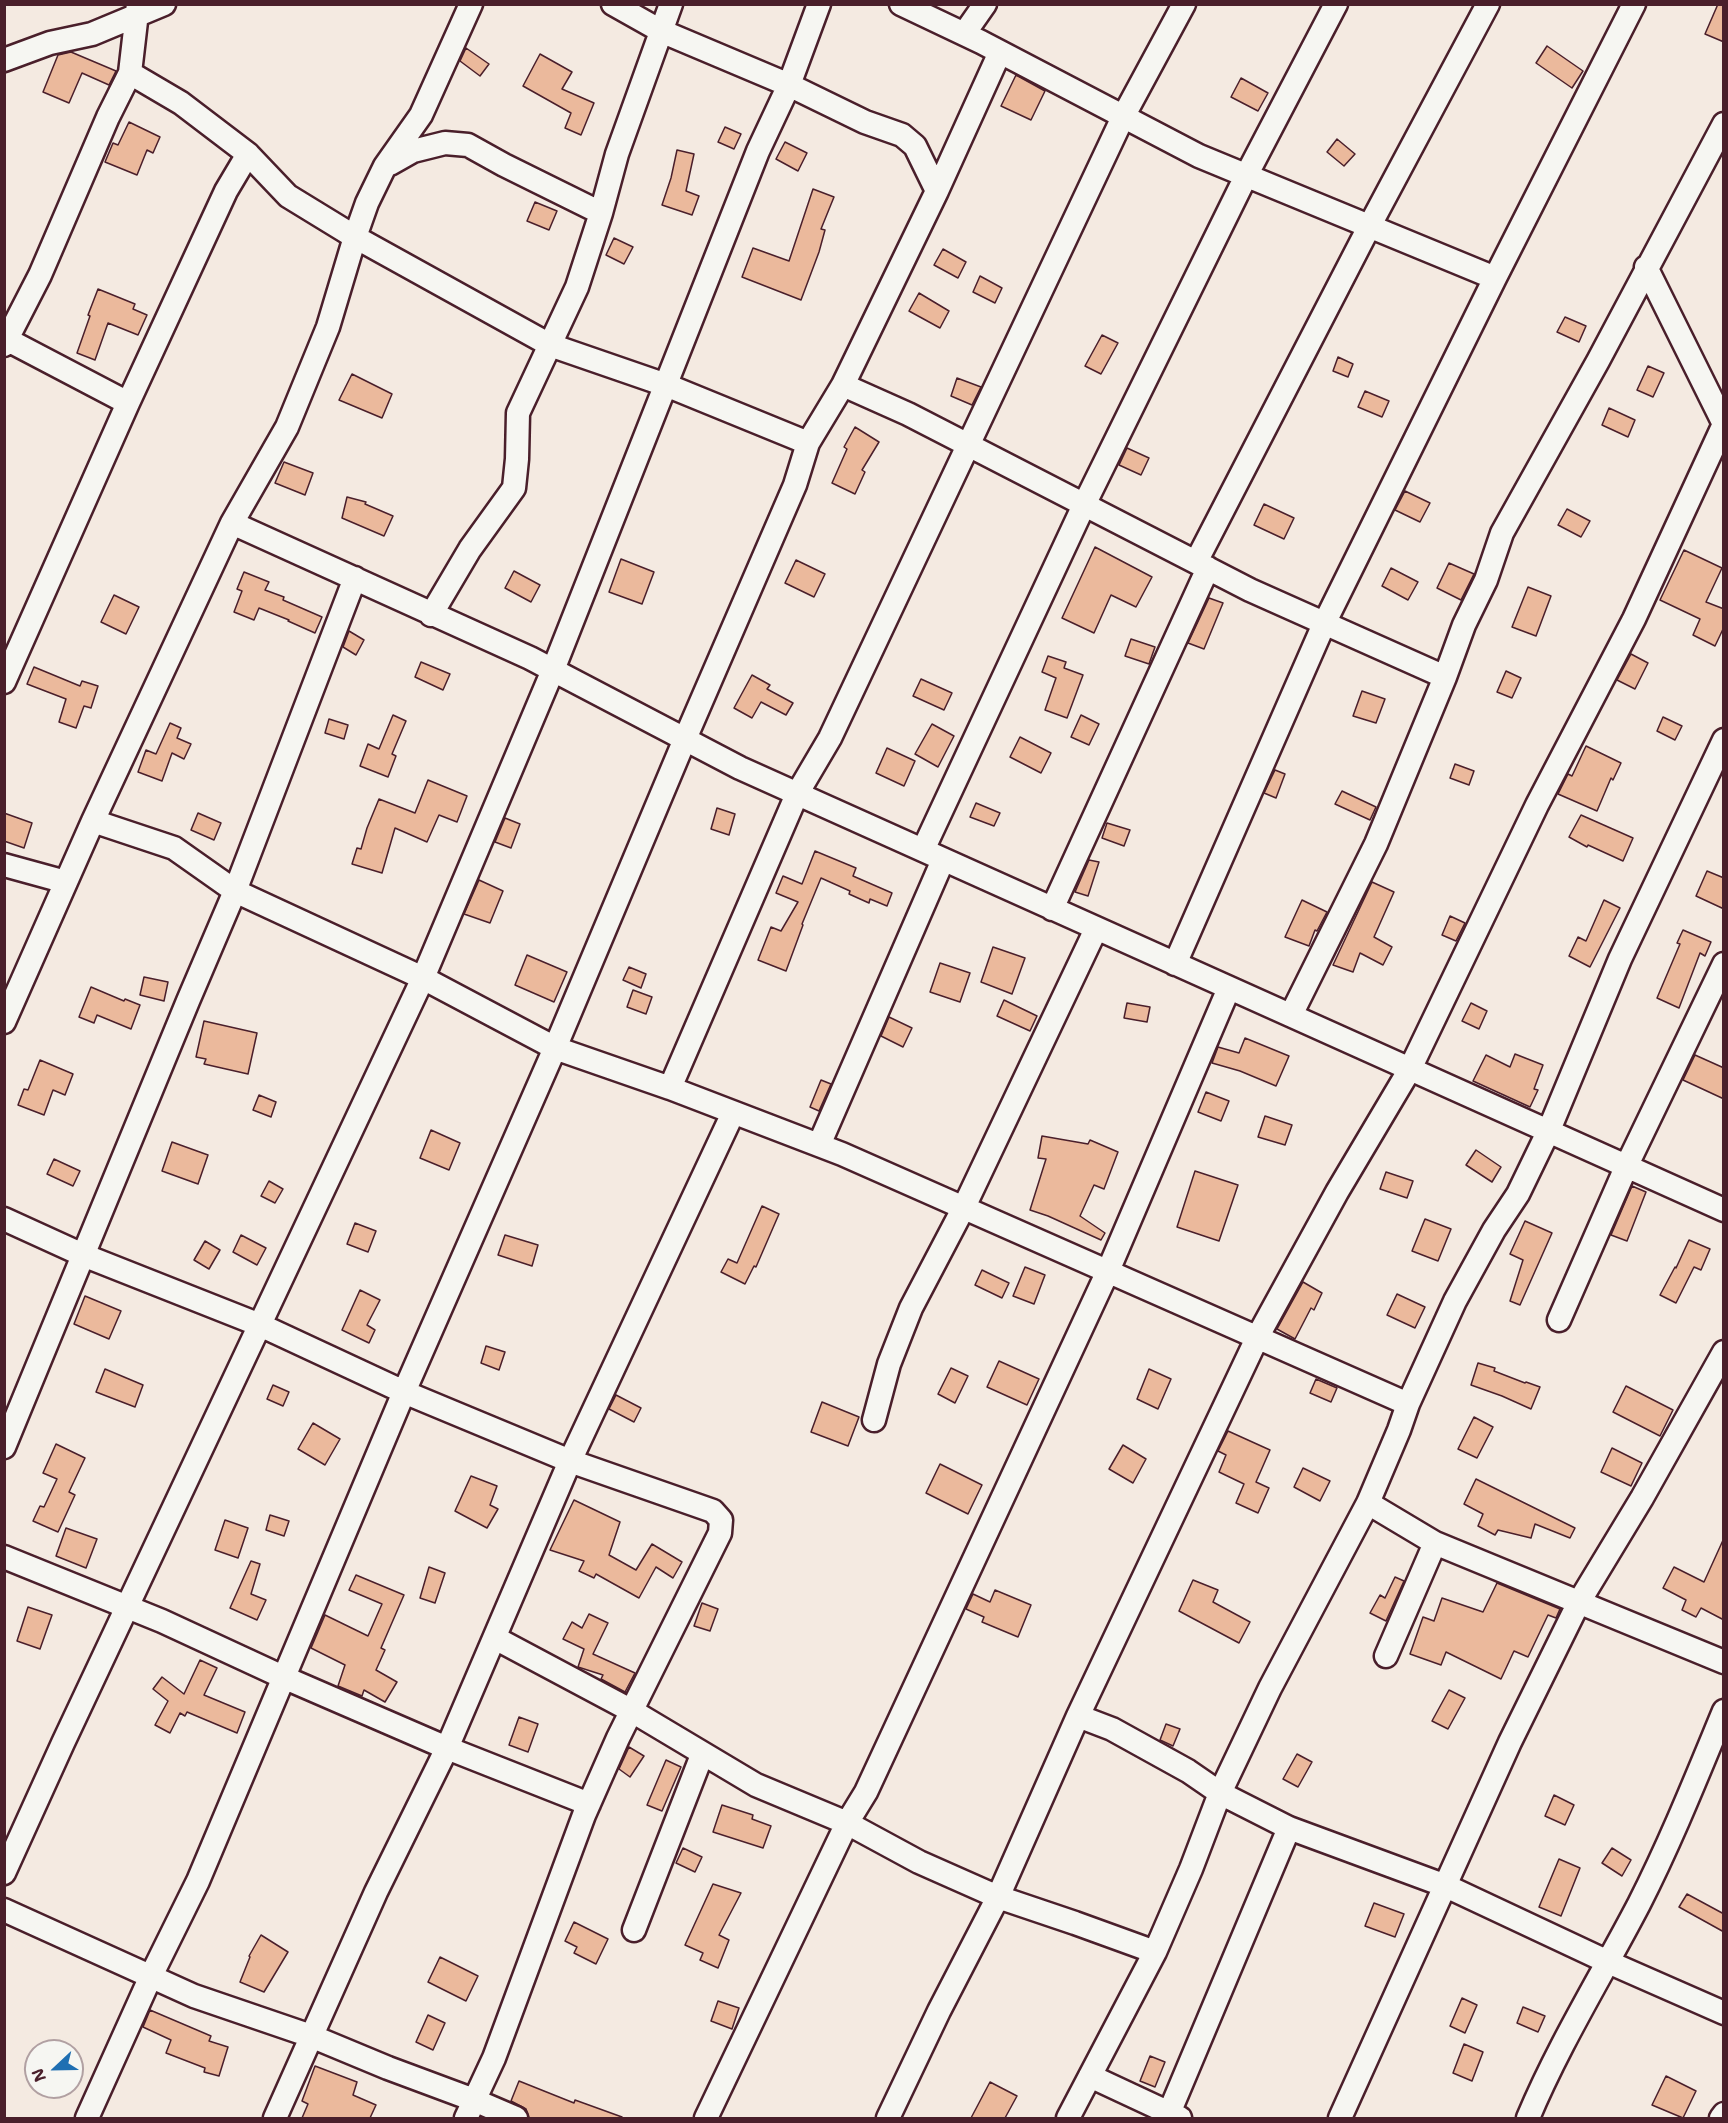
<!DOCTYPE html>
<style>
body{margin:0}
#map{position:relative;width:1728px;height:2123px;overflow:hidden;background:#f4eae1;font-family:"Shantell Sans",sans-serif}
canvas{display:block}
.frame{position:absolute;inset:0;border:6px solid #4a1f2b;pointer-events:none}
.north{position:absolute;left:24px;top:2039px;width:60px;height:60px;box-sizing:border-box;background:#f6f6f2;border:2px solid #b1a0a2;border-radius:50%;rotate:248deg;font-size:16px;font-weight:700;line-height:24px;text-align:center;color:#4a1f2b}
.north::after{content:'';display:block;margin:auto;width:21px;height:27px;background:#1f6fb2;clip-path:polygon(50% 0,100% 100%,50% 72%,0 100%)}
</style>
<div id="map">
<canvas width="1728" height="2123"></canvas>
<div class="frame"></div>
<div class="north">N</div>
</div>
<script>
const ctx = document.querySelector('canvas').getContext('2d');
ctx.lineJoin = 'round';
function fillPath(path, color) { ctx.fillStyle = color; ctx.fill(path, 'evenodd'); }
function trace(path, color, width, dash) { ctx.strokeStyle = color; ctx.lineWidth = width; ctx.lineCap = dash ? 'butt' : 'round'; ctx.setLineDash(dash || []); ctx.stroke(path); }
const building = new Path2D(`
 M1718,4H1724V42L1705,34Z
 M1547,46L1583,71L1572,88L1536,63Z
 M466,48L489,64L480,76L460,61Z
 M71,52L116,71L109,85L82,73L69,103L43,92L58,55Z
 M540,54L572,72L562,89L594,103L581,135L565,128L571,113L523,86Z
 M1016,75L1045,91L1031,120L1001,106Z
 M1241,78L1268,93L1258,111L1231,97Z
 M129,122L160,137L153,153L147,150L137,175L105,162L113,143L118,145Z
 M725,127L741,134L734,149L718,142Z
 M1337,139L1355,154L1344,166L1327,152Z
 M785,142L807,153L798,171L776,159Z
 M677,150L694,154L686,191L699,196L692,215L662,205L671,178Z
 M813,189L834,197L821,229L825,230L819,252L801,300L742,277L753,248L789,261Z
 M535,202L557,211L549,230L527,221Z
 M614,238L633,247L624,264L606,255Z
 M943,249L966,262L958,278L934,265Z
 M980,276L1002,288L995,303L973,292Z
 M98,289L135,304L133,309L147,315L138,335L108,323L95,360L77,353L90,316L88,315Z
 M919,293L949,311L940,328L909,311Z
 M1565,317L1586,326L1579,342L1557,332Z
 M1102,335L1118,343L1101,374L1085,366Z
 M1338,357L1353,364L1348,377L1333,371Z
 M1648,366L1664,373L1653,397L1637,390Z
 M352,374L392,394L382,418L339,400Z
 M957,378L981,387L972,405L951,396Z
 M1365,391L1389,401L1382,417L1358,407Z
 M1609,408L1635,420L1628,437L1602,425Z
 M855,427L879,442L862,470L865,472L855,494L832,483L847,449L844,447Z
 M1127,448L1149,458L1141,475L1119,465Z
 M284,462L313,473L305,495L275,483Z
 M1405,491L1430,503L1420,522L1395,510Z
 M347,497L366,502L365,504L393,516L384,536L342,518Z
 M1264,504L1294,518L1284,539L1254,525Z
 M1567,509L1590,521L1581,537L1558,525Z
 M1095,547L1152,577L1136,607L1111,595L1094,633L1062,618Z
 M1684,550L1722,568L1706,602L1724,609V627L1715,646L1693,635L1700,619L1660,600Z
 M621,559L654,572L642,604L609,592Z
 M796,560L825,574L814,597L785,583Z
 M1449,563L1474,574L1461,600L1437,588Z
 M1391,568L1418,582L1408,600L1382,586Z
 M514,571L540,585L531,602L505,588Z
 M244,572L269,582L265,590L284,597L283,600L322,617L315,633L288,621L289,620L259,608L254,620L234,612L242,591L237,589Z
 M1528,587L1551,596L1536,636L1512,627Z
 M114,595L139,607L126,634L101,622Z
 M1209,598L1223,603L1204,649L1188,643Z
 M349,631L364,640L356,655L343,647Z
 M1131,639L1155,647L1149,664L1125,656Z
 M1631,654L1648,663L1635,689L1617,680Z
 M1048,656L1066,662L1064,668L1083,675L1067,718L1045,710L1056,678L1042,672Z
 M421,662L450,674L443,690L415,677Z
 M34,667L80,686L82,681L98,686L91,708L84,706L76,728L59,722L66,699L27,684Z
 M1506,671L1521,678L1512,698L1497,692Z
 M752,675L770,685L767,689L793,703L786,715L761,702L752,718L734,708Z
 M921,679L952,693L944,710L913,696Z
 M1362,691L1385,699L1376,723L1353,716Z
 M393,715L406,721L392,754L396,756L388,777L360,766L368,744L379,749Z
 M1081,715L1099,724L1089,745L1071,737Z
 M1663,717L1682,726L1675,740L1657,731Z
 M329,719L348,725L344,739L325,733Z
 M170,723L181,728L177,738L191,744L184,759L172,753L162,781L138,772L146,750L156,754Z
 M932,724L954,736L938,767L915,754Z
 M1020,737L1051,753L1041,773L1010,757Z
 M1586,746L1621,763L1613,780L1611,778L1597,811L1558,794L1568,774L1572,776Z
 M887,748L915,761L904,786L876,773Z
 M1455,764L1474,771L1469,785L1450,778Z
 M1275,770L1285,774L1276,798L1264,793Z
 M428,780L467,796L457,822L439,815L427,842L395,828L382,873L352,864L357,848L361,849L367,828L379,799L415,813Z
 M1342,791L1376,807L1370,820L1335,804Z
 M976,803L1000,813L994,826L970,817Z
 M717,808L735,814L729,835L711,829Z
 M4,813L32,823L24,848L4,841Z
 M198,813L221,823L214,840L191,830Z
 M1581,815L1633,838L1623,861L1588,845L1587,847L1569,837Z
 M505,818L520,824L511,848L495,842Z
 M1107,823L1130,830L1124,846L1102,838Z
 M815,851L856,868L853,876L892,893L887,906L870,899L869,903L849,894L850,891L821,878L802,924L803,925L786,971L758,960L771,927L781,931L798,902L776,893L783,876L802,884Z
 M1089,860L1099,862L1088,896L1075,892Z
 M1707,871L1724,878V909L1696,896Z
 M479,880L503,891L490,923L464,914Z
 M1372,882L1394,892L1374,937L1392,947L1383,965L1360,953L1353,972L1333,965Z
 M1302,900L1327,912L1317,931L1315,930L1309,946L1285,937Z
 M1604,900L1620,908L1590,967L1569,956L1578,937L1586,941Z
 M1450,916L1465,923L1456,941L1442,935Z
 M1683,930L1711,942L1705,956L1700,953L1679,1008L1657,998L1680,944L1677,943Z
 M993,947L1025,958L1012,994L981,982Z
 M527,955L567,972L554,1002L515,985Z
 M940,963L970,973L960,1002L930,992Z
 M629,967L646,974L641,988L623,980Z
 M144,977L168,982L164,1001L140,995Z
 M91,987L124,1001L125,999L140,1005L131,1029L97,1015L94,1023L79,1017Z
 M633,990L652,997L646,1014L627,1007Z
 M1004,1000L1037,1016L1030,1031L997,1016Z
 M1127,1003L1150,1007L1147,1022L1124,1018Z
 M1471,1003L1487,1011L1479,1029L1462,1021Z
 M889,1017L912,1028L903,1047L881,1036Z
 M204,1021L257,1033L248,1074L204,1064L206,1059L196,1057Z
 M1245,1038L1289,1056L1276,1086L1240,1071L1212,1063L1218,1047L1239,1053Z
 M1515,1054L1543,1065L1534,1089L1538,1090L1530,1107L1473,1081L1486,1055L1510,1067Z
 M1695,1055L1724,1068V1099L1683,1080Z
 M40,1060L73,1074L65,1095L53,1090L44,1115L18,1105L24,1089L28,1090Z
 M821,1080L831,1084L819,1111L810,1107Z
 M1206,1092L1229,1101L1221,1121L1198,1112Z
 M259,1095L276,1102L271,1117L253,1110Z
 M1265,1116L1292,1125L1285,1145L1258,1137Z
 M431,1130L460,1143L449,1170L420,1158Z
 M1042,1136L1088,1144L1090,1140L1118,1152L1104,1189L1094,1185L1080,1216L1105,1233L1101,1240L1048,1216L1030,1210L1046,1159L1038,1158Z
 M172,1142L208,1155L198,1184L162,1171Z
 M1476,1150L1501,1167L1492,1182L1466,1165Z
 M54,1159L80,1171L73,1186L47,1174Z
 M1195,1171L1238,1185L1219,1241L1177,1227Z
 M1386,1172L1413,1181L1407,1198L1380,1189Z
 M269,1181L283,1189L275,1203L261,1196Z
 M1632,1186L1646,1192L1627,1241L1611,1235Z
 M762,1206L779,1214L756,1267L754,1266L745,1284L721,1272L728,1259L737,1263Z
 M1425,1219L1451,1229L1438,1261L1412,1251Z
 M1525,1221L1552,1233L1520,1305L1510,1301L1523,1260L1510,1254Z
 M355,1223L376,1231L368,1252L347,1244Z
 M241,1235L266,1248L257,1265L233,1252Z
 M505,1235L538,1245L532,1266L498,1255Z
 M1689,1240L1710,1249L1701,1270L1694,1267L1676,1303L1660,1295L1675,1267L1676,1268Z
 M205,1241L220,1250L209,1269L194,1260Z
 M1025,1267L1045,1275L1034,1304L1013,1296Z
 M982,1270L1009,1283L1002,1298L975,1285Z
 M1303,1282L1322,1293L1314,1310L1311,1308L1295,1339L1277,1329Z
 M360,1290L380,1300L367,1325L375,1330L369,1343L342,1330Z
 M1397,1294L1425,1307L1415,1328L1387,1315Z
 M85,1296L121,1311L109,1339L74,1324Z
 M486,1346L505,1352L499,1370L481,1363Z
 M999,1361L1039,1379L1027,1405L987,1387Z
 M1478,1363L1495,1368L1494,1371L1525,1383L1526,1382L1540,1387L1531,1409L1502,1396L1471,1385Z
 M951,1368L968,1376L955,1403L938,1394Z
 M105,1369L143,1385L135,1407L96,1392Z
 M1149,1369L1171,1379L1158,1409L1137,1399Z
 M1316,1379L1337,1388L1331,1402L1310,1393Z
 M273,1385L289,1392L283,1406L267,1399Z
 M1626,1386L1673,1410L1660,1436L1613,1412Z
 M616,1395L641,1408L634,1422L609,1409Z
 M822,1402L859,1417L848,1446L811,1432Z
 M1474,1417L1493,1427L1477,1458L1458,1449Z
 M313,1423L340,1439L325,1465L298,1449Z
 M1228,1431L1270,1450L1256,1482L1269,1488L1258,1513L1236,1503L1244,1484L1219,1472L1226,1455L1218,1451Z
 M56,1444L85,1458L69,1492L75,1495L58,1532L33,1521L40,1506L44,1507L57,1479L43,1473Z
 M1123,1445L1146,1459L1133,1483L1109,1469Z
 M1612,1448L1642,1463L1631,1486L1601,1472Z
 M940,1464L982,1485L968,1514L926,1493Z
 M1303,1468L1330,1481L1320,1501L1294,1487Z
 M471,1476L497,1486L490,1505L498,1509L487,1528L455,1511Z
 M1476,1479L1575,1528L1570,1538L1535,1524L1531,1538L1498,1530L1495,1535L1478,1526L1483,1514L1464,1504Z
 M574,1500L620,1522L609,1555L636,1570L652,1544L682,1562L673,1578L656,1567L639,1598L596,1574L594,1578L579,1571L584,1561L550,1550Z
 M270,1515L289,1521L284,1536L266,1530Z
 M225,1520L248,1528L238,1558L215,1550Z
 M66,1528L97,1539L86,1568L56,1556Z
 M1724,1538V1620L1701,1608L1696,1617L1682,1610L1686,1600L1663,1588L1674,1567L1704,1582Z
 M251,1561L260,1564L251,1594L266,1600L257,1620L230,1608Z
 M429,1567L445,1573L435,1603L420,1598Z
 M356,1575L404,1595L381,1648L385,1650L376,1670L397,1682L385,1702L364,1690L362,1696L338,1686L345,1665L311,1648L325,1615L368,1636L382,1604L349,1590Z
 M1395,1577L1404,1581L1386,1621L1370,1613L1380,1595L1385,1598Z
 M1193,1580L1218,1590L1213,1602L1250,1622L1239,1643L1179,1611Z
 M1497,1583L1560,1609L1556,1618L1548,1615L1528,1657L1514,1651L1501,1679L1446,1652L1441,1665L1410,1654L1423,1617L1434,1621L1442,1598L1483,1612Z
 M995,1590L1031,1605L1018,1637L982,1622L984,1617L966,1609L973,1594L990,1602Z
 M702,1603L718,1609L710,1631L694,1626Z
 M28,1607L52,1615L40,1649L17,1641Z
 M589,1614L608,1623L593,1654L635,1673L625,1692L601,1679L603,1675L578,1667L584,1649L563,1639L572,1622L582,1628Z
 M200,1660L217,1668L204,1695L245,1712L237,1733L187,1712L185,1716L180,1713L170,1733L155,1725L168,1701L153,1689L162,1677L184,1694Z
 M1449,1690L1465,1698L1448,1729L1432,1721Z
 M519,1717L538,1724L528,1752L509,1745Z
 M1166,1724L1180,1729L1173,1746L1160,1740Z
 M629,1747L644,1756L630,1777L619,1769Z
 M1297,1754L1312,1762L1298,1787L1283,1779Z
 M666,1760L681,1767L662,1811L647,1805Z
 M1554,1795L1574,1805L1565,1825L1545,1816Z
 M722,1805L753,1815L752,1819L771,1826L763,1848L713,1832Z
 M683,1848L702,1857L695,1872L676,1863Z
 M1612,1848L1631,1860L1622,1876L1602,1863Z
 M1559,1859L1580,1868L1561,1916L1539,1907Z
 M713,1884L741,1893L719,1935L729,1940L718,1968L700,1960L703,1953L685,1945Z
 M1687,1894L1724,1914V1932L1679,1907Z
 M1374,1903L1404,1914L1395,1937L1365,1926Z
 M574,1922L608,1939L596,1964L574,1953L577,1947L565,1941Z
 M261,1935L288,1952L264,1992L240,1982L250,1957L249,1956Z
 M440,1957L478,1976L466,2001L428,1982Z
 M1462,1998L1477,2005L1465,2033L1450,2026Z
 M718,2001L739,2008L732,2029L711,2021Z
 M1523,2007L1545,2016L1538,2032L1517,2023Z
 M150,2010L211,2036L209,2041L228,2047L219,2076L204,2072L205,2068L166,2053L171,2040L143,2027Z
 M428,2015L445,2023L433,2050L416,2042Z
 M1464,2044L1483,2052L1472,2081L1453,2073Z
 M1150,2056L1165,2062L1155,2087L1140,2081Z
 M315,2066L357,2082L353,2095L376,2105L370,2118H302L308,2104L302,2101Z
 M1666,2076L1696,2091L1683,2118L1652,2105Z
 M519,2081L574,2103L575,2100L622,2117L621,2118H529L526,2109L511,2101Z
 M990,2082L1017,2096L1005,2118H971Z`);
fillPath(building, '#ebb99c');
trace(building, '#4a1f2b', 1.5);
const street = new Path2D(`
 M138,4L130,73L181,103L248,154L288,196L355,237L550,345L666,385L808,443
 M613,4L661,31L789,85L865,122L902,135L915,146L937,191
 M901,4L981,42L1199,156L1495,278
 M964,34L985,4
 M4,60L50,43L92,34L164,4
 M390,164L413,151L445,143L468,145L504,165L601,213
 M1646,267L1724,424
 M4,338L128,403
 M4,345L40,275L108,117L130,73
 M843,385L937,191L1000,52
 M232,523L530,658L740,768L1724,1210
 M1196,562L1369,227L1488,4
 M431,615L470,549L514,488L517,459L518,413L577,287L601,213L617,154L671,4
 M4,682L128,403L226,191L248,154
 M93,821L174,848L235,891L423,978L555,1048L670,1088L842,1154L1408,1404
 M923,850L1084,505L1246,176L1336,4
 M4,865L66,882
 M1052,909L1208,568
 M1175,964L1324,624L1495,278L1634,4
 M1291,1015L1376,844L1445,677L1464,625L1486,580L1502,533L1598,361L1724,124
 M4,1022L93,821L232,523L287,427L328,327L355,237L367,203L385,166L421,115L471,4
 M670,1088L797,794L830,738L1123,117L1184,4
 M819,1145L943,860
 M4,1219L83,1255L260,1325L404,1392L570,1461L713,1511L721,1520L720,1533L618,1738L584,1815L494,2058L466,2118
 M1559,1320L1627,1165L1724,964
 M874,1420L889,1364L911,1308L964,1207L1096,929
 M4,1447L188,1001L235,891L355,578
 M1368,1503L1435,1543L1724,1662
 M4,1557L162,1621L283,1677L447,1748L589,1804
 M495,1638L632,1711L756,1785L847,1823L919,1862L998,1897L1075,1923L1155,1952
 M1386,1656L1435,1543
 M1078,1716L1112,1729L1188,1771L1220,1793L1289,1828L1446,1886L1608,1962L1724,2013
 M4,1873L63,1743L423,978L553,670L758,151L789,85L819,4
 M4,1910L194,1996L311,2036L388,2068L474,2100L516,2118
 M634,1930L702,1755
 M1090,2076L1180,2118
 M87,2118L151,1976L198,1881L404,1392L555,1048L685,739L795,485L808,443L843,385L908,414L1250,590L1445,677
 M275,2118L376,1892L447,1748L570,1461L733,1113
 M706,2118L847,1823L866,1792L1108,1271L1229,988
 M888,2118L939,2011L998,1897L1078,1716L1258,1336L1337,1192L1410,1069L1537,805L1634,619L1724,424
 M1068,2118L1155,1952L1191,1869L1220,1793L1270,1688L1368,1503L1399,1430L1408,1404L1455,1301L1494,1230L1518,1194L1549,1130L1620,959L1724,740
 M1167,2118L1289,1828
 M1340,2118L1510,1742L1579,1602L1642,1498L1724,1352
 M1528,2118C1559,2044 1602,1975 1639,1904C1671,1841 1697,1776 1724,1711
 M1721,2118L1724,2114`);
trace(street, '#4a1f2b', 27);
trace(street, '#f6f6f2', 22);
</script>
